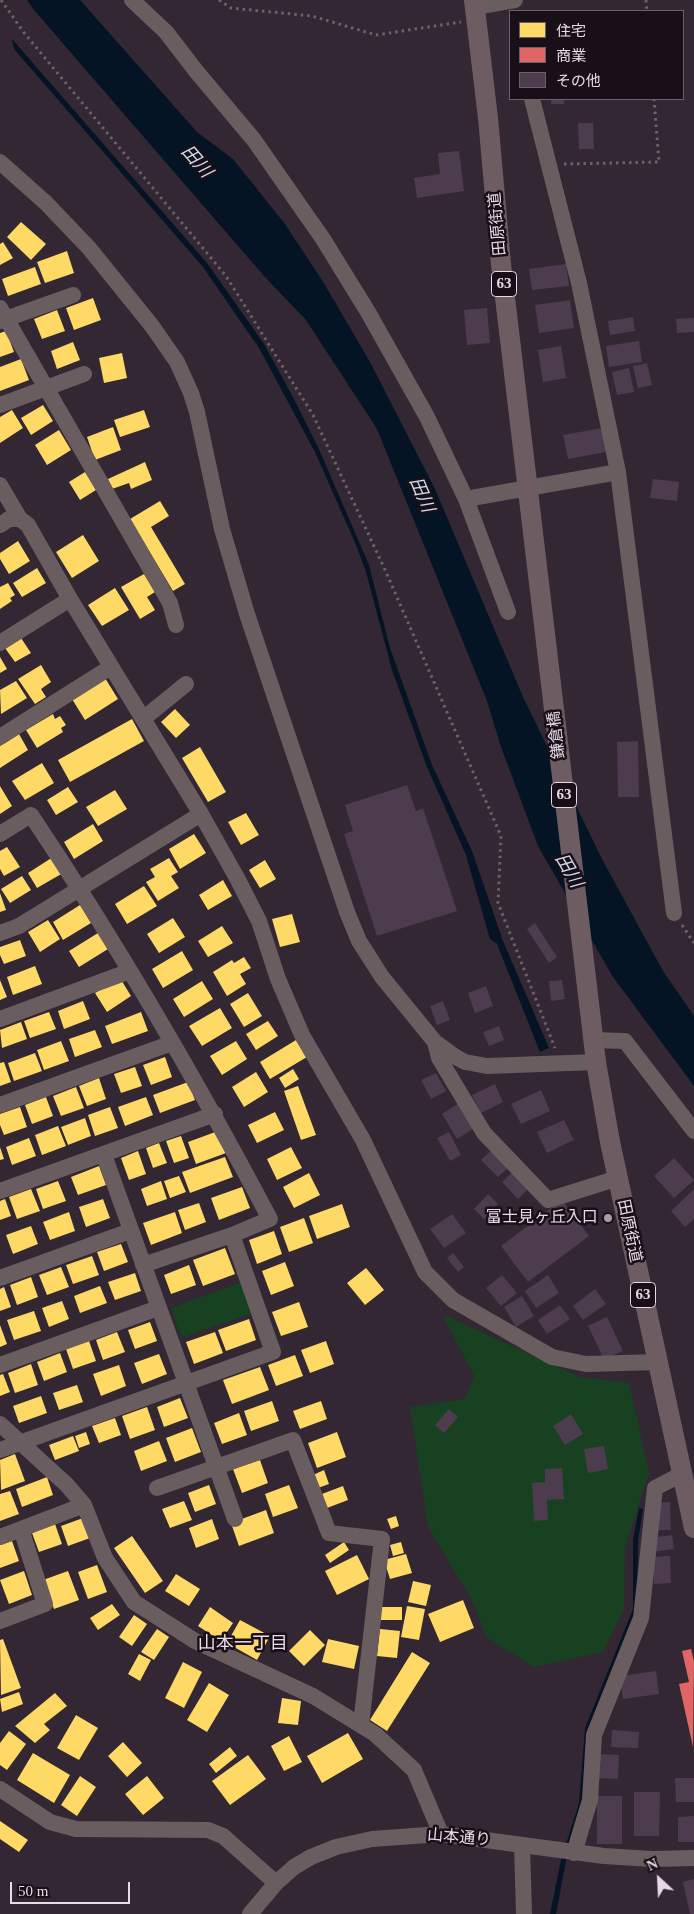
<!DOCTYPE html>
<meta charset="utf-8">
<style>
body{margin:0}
#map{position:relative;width:694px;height:1914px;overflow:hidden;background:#322732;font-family:"Times New Roman","Noto Sans JP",serif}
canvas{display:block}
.legend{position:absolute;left:509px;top:10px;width:175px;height:90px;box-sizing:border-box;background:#190f18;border:1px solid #6c606b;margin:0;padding:6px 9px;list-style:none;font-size:15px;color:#e9dae7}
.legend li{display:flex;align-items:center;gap:10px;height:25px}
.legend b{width:25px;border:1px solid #6c606b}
.north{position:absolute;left:634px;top:1854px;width:50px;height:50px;-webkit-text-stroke:4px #190f18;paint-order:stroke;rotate:335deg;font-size:14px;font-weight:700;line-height:20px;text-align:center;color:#e9dae7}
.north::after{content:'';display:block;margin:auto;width:18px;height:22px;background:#e9dae7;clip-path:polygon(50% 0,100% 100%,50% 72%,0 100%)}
.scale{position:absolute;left:10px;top:1882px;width:120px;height:22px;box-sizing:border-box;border:2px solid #e9dae7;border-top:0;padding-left:6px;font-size:15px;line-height:18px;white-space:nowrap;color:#e9dae7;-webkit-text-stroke:4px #190f18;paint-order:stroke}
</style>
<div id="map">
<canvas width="694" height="1914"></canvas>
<ul class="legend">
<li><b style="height:14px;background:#ffd966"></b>住宅</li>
<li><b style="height:14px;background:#e06666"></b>商業</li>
<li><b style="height:14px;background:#4d3c4d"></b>その他</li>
</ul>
<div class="north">N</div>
<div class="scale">50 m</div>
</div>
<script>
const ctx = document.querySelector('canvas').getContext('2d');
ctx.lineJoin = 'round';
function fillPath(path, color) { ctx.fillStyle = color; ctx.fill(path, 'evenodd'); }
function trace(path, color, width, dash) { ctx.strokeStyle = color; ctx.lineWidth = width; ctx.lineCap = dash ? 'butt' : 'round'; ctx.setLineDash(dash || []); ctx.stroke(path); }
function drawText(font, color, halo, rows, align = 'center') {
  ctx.font = font + ' "Times New Roman","Noto Sans JP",serif'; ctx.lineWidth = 5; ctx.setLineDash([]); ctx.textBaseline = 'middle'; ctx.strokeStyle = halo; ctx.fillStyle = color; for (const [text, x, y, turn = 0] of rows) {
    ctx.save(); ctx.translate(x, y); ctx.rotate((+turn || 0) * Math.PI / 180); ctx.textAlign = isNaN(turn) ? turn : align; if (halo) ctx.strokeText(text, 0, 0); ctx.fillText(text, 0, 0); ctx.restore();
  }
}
fillPath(new Path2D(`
 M241,1282L253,1313L181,1338L171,1308Z
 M442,1314L580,1377L629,1383L649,1473L625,1548L624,1609L603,1652L534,1667L487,1638L471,1598L428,1527L410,1407L465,1399L474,1376Z`), '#174120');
fillPath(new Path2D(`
 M27,0H80L197,132L233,159L285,224L322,280L370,362L435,489L523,697L603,861L663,971L694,1016V1086L613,977L538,846L501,747L487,701L377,429L306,320L264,276L34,10Z
 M12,39L207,263L264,344L295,401L318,447L369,565L390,648L432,765L472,851L503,941L549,1048L540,1052L497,944L490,939L466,855L427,767L392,670L366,572L356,545L315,452L259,348L203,267L14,49Z
 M639,1508L643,1509L638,1540L637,1611L589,1732L584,1804L566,1861L556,1914H550L561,1860L579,1803L585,1728L633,1609V1539Z`), '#041424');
fillPath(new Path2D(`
 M21,222L46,244L31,260L7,237Z
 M3,242L13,258L0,265V244Z
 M67,251L74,273L45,283L37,262Z
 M35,267L41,284L8,296L2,279Z
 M93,298L101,320L74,330L66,308Z
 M57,310L65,331L42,339L34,319Z
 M6,331L14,352L0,357V333Z
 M73,342L80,360L57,369L51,351Z
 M122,353L127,378L104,383L99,358Z
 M21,359L29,380L0,391V367Z
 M43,405L53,421L31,435L21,418Z
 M12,410L23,428L0,443V417Z
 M144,410L150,427L120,437L114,420Z
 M113,427L121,450L95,460L87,437Z
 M59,430L71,450L47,465L35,445Z
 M145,462L152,480L131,489L129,483L112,489L108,479Z
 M85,472L96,490L80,500L69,482Z
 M160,501L169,516L151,527L185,584L173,591L130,519Z
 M83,535L99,561L72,578L56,552Z
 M18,541L30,561L9,574L0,559V553Z
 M37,568L46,583L22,597L13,583Z
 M144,574L155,592L147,597L155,610L140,619L121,587Z
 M8,583L15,595L10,598L12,601L0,609V587Z
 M115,588L129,610L102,626L88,605Z
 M21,638L31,653L15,662L5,648Z
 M0,657L7,669L0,673Z
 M41,665L51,682L41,689L46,697L35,704L18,679Z
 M105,678L118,699L85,720L72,699Z
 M16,681L27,698L1,714L0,690Z
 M175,709L190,725L176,738L161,722Z
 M53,714L55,719L60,716L66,725L61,728L63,732L37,748L26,730Z
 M132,719L144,741L70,782L58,760Z
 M19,734L28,750L0,768V746Z
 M200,747L226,792L208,802L182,758Z
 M42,763L54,783L25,800L12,781Z
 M0,786L12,806L0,814Z
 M68,787L78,802L56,815L47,800Z
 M115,790L127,809L98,826L86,807Z
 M246,813L259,835L241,845L228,822Z
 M93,824L103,841L74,859L64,842Z
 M194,834L206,853L180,869L169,849Z
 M7,847L20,867L4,876L0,869V851Z
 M53,857L63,873L37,888L28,873Z
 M169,858L178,872L171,876L179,888L158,901L146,882L155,877L150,869Z
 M265,860L276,879L260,888L249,870Z
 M22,876L31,890L10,903L1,889Z
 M223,880L232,896L208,910L199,895Z
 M144,886L157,906L127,924L115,904Z
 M0,893L6,910L0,912Z
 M80,905L91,923L63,940L53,922Z
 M292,914L300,942L280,947L272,919Z
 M173,918L185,937L159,953L147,934Z
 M48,920L60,939L40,952L28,932Z
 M222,926L233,943L208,957L198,941Z
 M98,933L108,949L79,967L69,951Z
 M20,940L26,956L4,964L0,955V947Z
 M182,951L193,970L163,988L152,969Z
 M244,957L251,968L240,974L246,984L227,996L213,972L232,960L234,963Z
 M35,966L42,984L13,995L7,977Z
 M120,978L131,996L107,1012L95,993Z
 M0,980L7,997L0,1000Z
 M202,981L213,999L184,1017L173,999Z
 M248,993L262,1016L244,1027L230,1004Z
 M83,1001L90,1019L64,1029L58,1011Z
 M220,1008L232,1028L202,1046L189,1026Z
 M49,1012L56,1029L30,1038L24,1021Z
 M141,1012L148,1031L112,1044L105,1026Z
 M268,1021L278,1036L256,1050L246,1034Z
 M21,1022L27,1039L2,1048L0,1030Z
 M95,1030L102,1047L75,1057L69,1039Z
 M296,1040L307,1057L270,1079L260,1062Z
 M61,1041L69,1061L44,1070L37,1050Z
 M236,1041L247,1059L222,1075L210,1056Z
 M35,1053L42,1071L14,1081L8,1063Z
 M165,1057L172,1077L151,1085L143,1065Z
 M4,1062L11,1082L0,1086V1063Z
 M135,1067L142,1086L121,1093L114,1074Z
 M293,1069L299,1079L285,1088L279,1078Z
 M256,1072L268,1092L244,1107L232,1087Z
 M99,1078L106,1099L87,1106L79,1086Z
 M188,1082L195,1100L160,1113L153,1095Z
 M298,1086L316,1135L301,1140L284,1091Z
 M76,1087L84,1108L61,1116L53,1096Z
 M46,1097L53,1116L32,1124L25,1105Z
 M146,1097L153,1115L125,1126L118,1107Z
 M20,1107L27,1127L4,1135L0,1125V1114Z
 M110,1107L118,1128L95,1136L88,1115Z
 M275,1112L284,1130L257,1143L248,1125Z
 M85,1118L91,1136L68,1145L61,1127Z
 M58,1126L66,1146L42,1155L35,1135Z
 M218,1131L226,1153L196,1164L188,1142Z
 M181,1136L189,1158L174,1163L166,1141Z
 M29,1138L36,1156L12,1165L6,1147Z
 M159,1143L167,1163L153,1168L146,1148Z
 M0,1147L4,1159L0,1160Z
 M291,1147L302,1168L277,1180L267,1159Z
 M138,1151L146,1174L129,1180L121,1158Z
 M225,1157L233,1177L190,1193L182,1172Z
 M99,1166L106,1185L78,1195L71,1177Z
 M309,1173L320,1195L294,1208L283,1187Z
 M179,1176L186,1192L170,1198L164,1181Z
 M58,1181L66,1201L43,1209L36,1189Z
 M161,1181L167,1199L147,1206L141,1189Z
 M242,1187L250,1208L219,1220L211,1198Z
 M31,1189L40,1211L17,1219L9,1197Z
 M5,1199L11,1216L0,1220V1201Z
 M103,1199L110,1218L86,1227L79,1207Z
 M199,1203L206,1222L185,1230L178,1210Z
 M342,1204L350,1227L317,1239L309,1216Z
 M69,1212L75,1231L50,1240L43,1222Z
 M175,1212L182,1233L151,1245L143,1223Z
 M304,1218L313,1243L289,1252L280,1227Z
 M31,1226L38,1244L13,1254L6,1235Z
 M274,1231L282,1254L257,1264L249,1240Z
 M121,1244L128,1262L104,1271L97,1252Z
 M225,1248L235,1274L203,1286L193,1260Z
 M92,1256L99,1275L73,1284L66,1265Z
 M285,1262L294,1286L271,1295L262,1271Z
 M189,1265L196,1285L171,1294L164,1275Z
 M61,1267L69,1287L47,1295L39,1275Z
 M366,1268L384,1290L365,1305L347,1283Z
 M135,1273L141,1291L115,1300L108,1282Z
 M31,1277L38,1297L17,1305L10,1285Z
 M100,1286L107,1303L80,1313L74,1296Z
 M4,1287L11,1307L0,1311V1289Z
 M62,1301L69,1319L49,1327L42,1308Z
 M299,1302L308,1327L281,1336L272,1312Z
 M34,1311L41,1331L14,1340L7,1320Z
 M249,1319L256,1340L226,1351L218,1330Z
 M150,1322L157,1341L135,1349L128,1330Z
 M0,1325L7,1344L0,1347Z
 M117,1332L125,1352L103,1360L96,1340Z
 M215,1332L223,1353L194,1364L186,1342Z
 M89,1341L96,1361L73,1369L66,1349Z
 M326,1341L334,1364L310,1373L301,1350Z
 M60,1353L67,1372L44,1381L37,1362Z
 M159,1354L167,1374L142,1384L134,1363Z
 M295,1355L303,1376L276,1386L268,1365Z
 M31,1364L38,1385L15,1393L8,1373Z
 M119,1365L126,1386L101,1396L93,1374Z
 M260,1367L269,1390L232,1404L223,1380Z
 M3,1374L10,1392L0,1396V1375Z
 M77,1385L83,1402L59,1410L53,1393Z
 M41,1396L47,1413L19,1423L13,1406Z
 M180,1398L188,1418L164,1427L157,1407Z
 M272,1401L279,1421L251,1431L244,1411Z
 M321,1401L327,1419L300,1429L293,1411Z
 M147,1407L155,1430L130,1439L122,1416Z
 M239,1413L247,1435L222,1444L214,1423Z
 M115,1418L121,1435L99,1443L92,1426Z
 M192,1428L201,1452L175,1462L166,1438Z
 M86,1432L90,1444L79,1448L75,1436Z
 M337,1432L346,1457L317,1468L308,1443Z
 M73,1436L79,1451L55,1460L49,1445Z
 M159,1441L167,1461L141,1471L134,1451Z
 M15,1454L25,1481L1,1490L0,1460Z
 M260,1460L268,1483L242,1493L233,1469Z
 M324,1470L329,1484L318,1488L313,1475Z
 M47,1477L53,1495L22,1507L16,1489Z
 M209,1485L216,1504L195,1512L188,1493Z
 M289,1485L298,1508L273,1517L265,1494Z
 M343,1486L348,1500L327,1508L322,1494Z
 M10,1491L19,1514L0,1521V1494Z
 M184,1501L192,1520L170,1528L162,1509Z
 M266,1510L274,1533L239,1546L231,1523Z
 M396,1516L399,1526L391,1529L387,1519Z
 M83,1518L90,1538L68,1546L61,1526Z
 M212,1519L219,1539L196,1548L189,1528Z
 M55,1524L62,1544L39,1552L32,1533Z
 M132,1536L163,1581L145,1593L114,1548Z
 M12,1541L19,1561L0,1568V1545Z
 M344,1542L349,1550L330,1563L325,1555Z
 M401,1542L404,1553L393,1556L390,1545Z
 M406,1554L412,1573L390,1579L384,1560Z
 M357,1555L369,1579L337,1595L325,1571Z
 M97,1565L107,1592L88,1599L78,1572Z
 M24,1571L32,1595L9,1604L0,1580Z
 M68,1571L79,1600L54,1609L43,1580Z
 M176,1574L200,1589L189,1606L165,1591Z
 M413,1581L431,1585L426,1606L408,1602Z
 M463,1600L474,1628L440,1642L428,1614Z
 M112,1604L120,1615L98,1630L90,1618Z
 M407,1606L425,1609L419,1640L401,1637Z
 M210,1607L233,1623L221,1641L198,1626Z
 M381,1607H402V1620H381Z
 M134,1615L147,1624L132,1646L119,1637Z
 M240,1620L270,1636L257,1660L227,1643Z
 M157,1629L169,1637L154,1660L141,1652Z
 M380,1629L400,1631L397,1658L377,1656Z
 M310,1630L325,1645L304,1666L289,1651Z
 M3,1639L21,1688L1,1695L0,1640Z
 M328,1639L359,1646L354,1669L322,1662Z
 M412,1652L430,1663L387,1731L370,1720Z
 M139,1654L151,1660L140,1681L128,1674Z
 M183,1662L202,1672L184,1708L165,1698Z
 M209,1683L229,1695L207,1732L187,1720Z
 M19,1692L23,1704L2,1712L0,1699Z
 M55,1693L67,1706L44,1724L50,1730L35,1743L15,1726Z
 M282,1698L301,1701L298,1725L278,1723Z
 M76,1715L98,1728L79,1760L57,1748Z
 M9,1731L26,1744L7,1770L0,1765V1743Z
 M348,1733L363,1759L322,1783L307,1756Z
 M289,1736L302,1762L284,1771L271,1746Z
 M123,1742L142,1763L127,1777L108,1756Z
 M230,1747L237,1756L216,1773L209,1764Z
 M33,1753L70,1775L54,1803L17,1780Z
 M248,1755L266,1779L230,1805L212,1781Z
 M80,1776L96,1787L77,1816L61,1805Z
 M147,1776L164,1798L143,1815L125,1794Z
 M0,1821L28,1840L19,1852L0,1839Z`), '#ffd966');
fillPath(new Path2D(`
 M691,1649L694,1661L693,1747L679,1684L689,1682L682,1651Z`), '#e06666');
fillPath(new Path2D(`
 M551,99H564V104H551Z
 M578,123H593L594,149H579Z
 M459,151L464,191L417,198L414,178L440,174L438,153Z
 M566,264L569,286L532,290L529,269Z
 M570,300L574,328L539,333L535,305Z
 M487,308L490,343L467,345L464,310Z
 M633,317L635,331L610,335L608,321Z
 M694,318V332L677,333L676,319Z
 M639,341L642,362L609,367L606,346Z
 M561,346L566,378L543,382L538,350Z
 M647,363L652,385L638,388L633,366Z
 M629,368L634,392L617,395L612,372Z
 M602,428L606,452L568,459L563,435Z
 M653,479L679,482L677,501L650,498Z
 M638,741L639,797H618L617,742Z
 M407,785L416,811L423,808L457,911L377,936L344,834L353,831L345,805Z
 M535,923L557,957L549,963L527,929Z
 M562,980L565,999L551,1001L549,981Z
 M486,986L493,1006L475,1013L468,993Z
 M443,1001L450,1020L437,1025L430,1006Z
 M499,1026L504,1040L489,1046L483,1032Z
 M436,1073L446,1091L431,1099L421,1080Z
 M495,1084L503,1102L481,1113L472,1095Z
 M541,1090L550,1111L521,1124L511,1104Z
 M459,1103L475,1128L457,1139L442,1114Z
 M564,1120L574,1140L547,1153L537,1132Z
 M449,1132L461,1155L450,1161L437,1138Z
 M493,1149L510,1166L498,1177L481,1160Z
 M674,1158L694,1180L674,1198L654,1176Z
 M515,1169L531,1186L518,1199L502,1182Z
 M694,1189V1219L685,1227L671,1211Z
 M488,1194L498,1204L484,1219L474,1209Z
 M562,1200L589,1236L528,1282L501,1246Z
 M452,1214L466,1233L444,1248L430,1229Z
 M453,1253L464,1267L458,1272L447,1258Z
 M502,1275L517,1293L501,1306L486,1288Z
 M548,1275L559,1293L536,1308L525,1291Z
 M595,1289L606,1304L583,1320L573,1306Z
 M522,1296L534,1316L516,1327L504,1307Z
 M560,1305L570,1319L547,1334L538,1320Z
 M607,1317L623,1351L604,1359L588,1326Z
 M449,1409L458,1417L444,1433L435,1425Z
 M571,1414L583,1434L565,1445L553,1426Z
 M604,1446L608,1469L588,1473L584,1449Z
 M562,1468L564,1499L547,1500L548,1520L534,1521L532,1483L545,1482V1469Z
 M670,1502L671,1530H655L654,1503Z
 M672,1535L674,1549L652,1552L650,1538Z
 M670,1556L671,1583L654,1584L653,1557Z
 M656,1671L659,1694L623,1699L620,1676Z
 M612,1730L639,1732L638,1748L611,1747Z
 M596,1754L619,1755L618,1779L595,1778Z
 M675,1778H694V1802H676Z
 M634,1792H660L659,1836H634Z
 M597,1796H622V1844H597Z
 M694,1816V1842H678V1817Z
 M694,1879V1914H690L683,1882Z`), '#4d3c4d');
trace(new Path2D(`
 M1,0L25,34L226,276L313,415L386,572L501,836L498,903L555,1048
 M219,0L231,8L312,16L376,35L461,22
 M646,0L647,11
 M564,164L659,162L654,99
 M682,925L694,943`), '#6e6267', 3, [2.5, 4]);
trace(new Path2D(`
 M132,0L166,32L196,71L254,140L323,239L368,312L427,417L466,499L508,612
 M475,7L515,0
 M532,99L579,283L618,472L674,913
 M0,162L46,203L89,248L152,326L177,362L191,393L197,412L222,529L247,614L347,912L359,941L382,977L435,1042L454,1056L465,1062L487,1066L596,1062
 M0,308L170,603L176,625
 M0,321L73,295
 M0,405L84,374
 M0,485L20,519
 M466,499L618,472
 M0,525L9,519H20L28,525L70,599L201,814L237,878L259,921L278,979L302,1035L363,1140L425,1272L453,1300L552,1357L586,1364L657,1362
 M0,643L70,599
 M143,719L186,684
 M0,737L111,667
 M0,834L31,815C118,945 197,1081 270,1219L232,1235L273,1352L0,1450
 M0,933L19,926L201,814
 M0,1019L130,971
 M593,1040L625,1041L694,1131
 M435,1042L439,1058L484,1133L548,1200L618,1178
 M0,1105L172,1043
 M104,1155L235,1519
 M0,1191L215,1114
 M143,1265L232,1235
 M0,1278L130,1231
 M0,1365L158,1308
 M0,1424L67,1485L84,1505L105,1558L134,1602L195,1641L313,1696L375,1734L414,1770L441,1834
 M157,1488L293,1440L329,1533L382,1539L361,1725
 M0,1537L84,1505
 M0,1621L45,1604L21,1529
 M0,1789L50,1822L76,1829L208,1830L223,1836L276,1883
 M522,1845L524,1914
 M574,1853L590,1800L594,1735L641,1618L655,1488L682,1474
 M250,1914L276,1883L294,1867L311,1857L336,1847L372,1839L441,1834L604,1856L652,1859L694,1858`), '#6a5d60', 16);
trace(new Path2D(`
 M474,0L488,118L501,264L596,1062L610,1142L694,1528`), '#6d5d62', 20);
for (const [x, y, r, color] of [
 [608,1218,5,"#a99ba8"]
]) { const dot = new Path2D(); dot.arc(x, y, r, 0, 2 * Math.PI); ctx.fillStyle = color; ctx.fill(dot); trace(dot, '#190f18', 2); }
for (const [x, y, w] of [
 [504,284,25],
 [564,795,25],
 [643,1295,25]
]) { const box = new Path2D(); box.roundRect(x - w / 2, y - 12.5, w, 25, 4); ctx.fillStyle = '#190f18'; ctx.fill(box); trace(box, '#e9dae7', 1); }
drawText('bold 15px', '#e9dae7', null, [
 ["63",504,284],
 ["63",564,795],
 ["63",643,1295]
]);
drawText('16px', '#e9dae7', '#190f18', [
 ["田原街道",498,224,-95],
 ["鎌倉橋",557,735,-97],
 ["田原街道",629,1231,78],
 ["山本通り",459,1838,5]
]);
drawText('16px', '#e9dae7', '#190f18', [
 ["富士見ヶ丘入口",598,1218]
], 'right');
drawText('italic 18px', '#ccdeee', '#190f18', [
 ["田川",196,162,49],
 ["田川",421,495,67],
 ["田川",568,871,60]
]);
drawText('18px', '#e9dae7', '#190f18', [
 ["山本一丁目",243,1644]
]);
</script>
